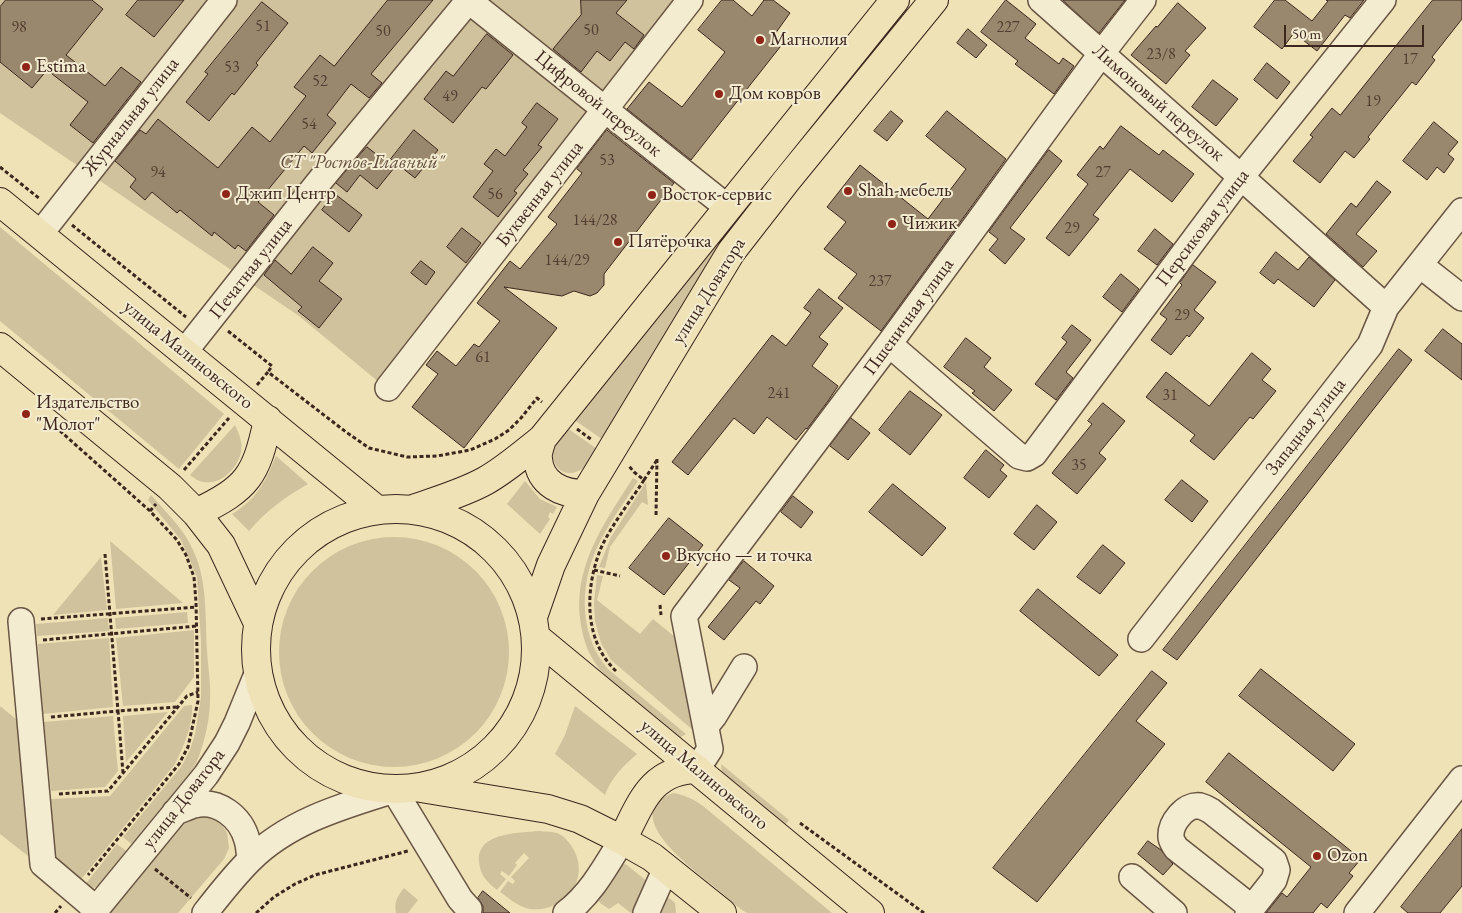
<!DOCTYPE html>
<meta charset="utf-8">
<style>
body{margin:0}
#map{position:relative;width:1462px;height:913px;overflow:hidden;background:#eee2b6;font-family:"EB Garamond",serif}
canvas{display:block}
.scale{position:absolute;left:1284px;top:25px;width:140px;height:22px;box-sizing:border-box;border:2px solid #3d261e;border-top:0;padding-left:6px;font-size:15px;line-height:18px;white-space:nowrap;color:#3d261e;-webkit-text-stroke:4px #f4ecd0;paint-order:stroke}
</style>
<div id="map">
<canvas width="1462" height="913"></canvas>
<div class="scale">50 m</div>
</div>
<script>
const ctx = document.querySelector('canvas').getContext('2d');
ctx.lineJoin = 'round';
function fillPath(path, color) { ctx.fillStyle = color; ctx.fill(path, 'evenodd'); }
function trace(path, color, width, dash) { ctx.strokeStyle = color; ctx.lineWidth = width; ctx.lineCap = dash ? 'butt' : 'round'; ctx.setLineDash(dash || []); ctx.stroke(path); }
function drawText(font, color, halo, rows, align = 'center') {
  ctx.font = font + ' "EB Garamond",serif'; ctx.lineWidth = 4; ctx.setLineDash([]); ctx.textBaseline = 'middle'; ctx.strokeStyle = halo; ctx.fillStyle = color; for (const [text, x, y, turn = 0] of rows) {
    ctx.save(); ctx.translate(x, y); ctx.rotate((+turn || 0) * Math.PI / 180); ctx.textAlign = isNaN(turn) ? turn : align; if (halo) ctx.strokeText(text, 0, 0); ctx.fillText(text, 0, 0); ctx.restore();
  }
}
fillPath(new Path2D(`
 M0,0H696L392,393L299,316L0,113Z
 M0,227L224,414L179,469L0,321Z
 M715,243L721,248L602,439L573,419Z
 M235,425C239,434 243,442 241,452C238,468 221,485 204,482C199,482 194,478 190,475Z
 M567,428L597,449C593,455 589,463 583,468C567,481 548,467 554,447C556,440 562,434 567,428Z
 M276,456L308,484C285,497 266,511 249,531L232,514C257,499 265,482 276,456Z
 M633,478L638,481C624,503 607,525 596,550C579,588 580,637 608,669L686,734L679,738C656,721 635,704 614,684C607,677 599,670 594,661C587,651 583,637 581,625C571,569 604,523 633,478Z
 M525,481L540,499L557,507L553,514L550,512L548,517L550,519L540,534L507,504Z
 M646,482L648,505L642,502L610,547L605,568L599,567L611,537Z
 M151,495C165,511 182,527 191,546C208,577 205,617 207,651C208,667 211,684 210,700C210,718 205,740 199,756C185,790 157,818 134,846L123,837L181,767L190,750L195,734L201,697V642L197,577L181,540L148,500Z
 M279 652a115 115 0 1 1 230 0a115 115 0 1 1-230 0Z
 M110,541L183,603L116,609Z
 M101,557L107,610L53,615Z
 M597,575L603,576L597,600L640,634L653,619L675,637L694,731L611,660L601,643L595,621L594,603Z
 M187,612L188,623L116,629L115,618Z
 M108,618L109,631L37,636L36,624Z
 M194,630V677L175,702L123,706L116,638Z
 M109,638L113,707L43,714L38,644Z
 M192,705C193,726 184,745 175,764L78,883L56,860L51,799L110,796L184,706Z
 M0,706L17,720L28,856L0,834Z
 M575,706L637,754C624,765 611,778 605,795L555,754L565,735Z
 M168,712L126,762L123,716Z
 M113,716L118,771L105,787L51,791L44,722Z
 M721,764L789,820L785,825L722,774Z
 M673,793C685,795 693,799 703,806L832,913C812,913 792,913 771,913C764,913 755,913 748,913C742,912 719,890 712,885C692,868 617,814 673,793Z
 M199,814L215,818L221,823L227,833L229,848L224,859L178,913H108L184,820Z
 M539,831C546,832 553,831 559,834C564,836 569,842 572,847C592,878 565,913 530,909C518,907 509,898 500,892L508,881L513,884L515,881L511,877L529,858L524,853L515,863L517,865L509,876L502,871L500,874L506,879L497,890C486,881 480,875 479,861C477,832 520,833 539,831Z
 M117,844L129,853L99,887L91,888L84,886Z
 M621,862L627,865L649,883L638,913H631L618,903L609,909L600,903L597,896Z
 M404,888L418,900L408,913H396C394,903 397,896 404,888Z
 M662,892L675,903L676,913H654Z`), '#d0c29c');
const building = new Path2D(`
 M6,0H92L103,9L66,55L105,86L121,67L141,82L93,143L70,125L88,102L47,70L32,88L0,62V7Z
 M138,0H184L154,37L126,15Z
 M388,0H433L371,74L382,83L369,98L351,84L327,115L336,123L312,153L304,146L258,202L274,215L246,251L238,245L235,249L214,232L212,236L180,210L177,213L152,192L145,200L130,187L136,179L115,161L140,130L146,134L158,119L218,168L252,127L270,142L306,96L294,87L320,55L334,66Z
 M581,0H627L616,13L644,35L634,49L625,42L610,61L597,51L581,72L553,49L581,15Z
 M722,0H733L752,16L764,0H773L790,13L775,34L784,42L691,160L627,109L649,82L682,107L725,52L698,30Z
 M1006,0L1036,24L1025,38L1059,64L1063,58L1074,66L1054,94L1015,64L1018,61L981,32Z
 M1063,0H1125L1099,33Z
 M1275,0H1285L1312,21L1328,1L1326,0H1364L1350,18L1345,15L1317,51L1294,33L1282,49L1254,27Z
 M1433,0H1462V19L1432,57L1435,60L1416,85L1412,82L1368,137L1370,139L1354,158L1345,151L1320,183L1293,161L1313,137L1310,135L1332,108L1340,115Z
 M262,2L288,23L256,63L258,65L234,95L232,93L209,121L186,102L208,74L205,72Z
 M1178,3L1206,28L1185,51L1190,55L1166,84L1131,55L1156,26L1157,27Z
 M968,29L987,45L976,58L957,43Z
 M487,34L513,55L486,89L482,87L453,123L424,99L446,71L453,76Z
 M1267,63L1290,82L1277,99L1254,80Z
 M1213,80L1238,99L1216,126L1192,107Z
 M537,103L558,119L538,145L542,147L523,170L528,174L514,191L517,193L498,217L473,197L493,171L484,164L496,149L505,156L527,127L522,123Z
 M891,111L903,121L887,141L874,131Z
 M947,111L1006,159L881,331L838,298L857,274L824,249L846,222L827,207L860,165L928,219L966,169L926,136Z
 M1434,122L1458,142L1448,154L1454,159L1447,169L1444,173L1437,167L1427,180L1403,161Z
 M1121,126L1159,155L1163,150L1194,174L1172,202L1130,169L1093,215L1099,219L1069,256L1046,238L1088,184L1077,175L1100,146L1103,149Z
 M414,130L438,150L415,178L391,159Z
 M607,130L674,183L604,274V285L597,293L590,296L574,291L562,296L504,287L557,328L464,448L412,407L438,374L426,365L437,351L456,366L474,344L479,347L500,321L477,303L510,261L520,269L557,224L548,217L582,173L577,169Z
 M367,147L394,168L377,189L360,175L347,192L336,183Z
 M1049,150L1062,161L1010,228L1025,239L1005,264L989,250L998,239L989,232Z
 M1377,181L1391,192L1356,234L1377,251L1363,267L1326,234L1351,203L1356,207Z
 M335,194L362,215L349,232L322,210Z
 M462,228L481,243L466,263L447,247Z
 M1155,229L1173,244L1157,265L1138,251Z
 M313,247L333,263L319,281L342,299L319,328L298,311L302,307L264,275L275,260L291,274Z
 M1276,252L1298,270L1309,257L1335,280L1314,307L1278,279L1274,284L1260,273Z
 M421,261L435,272L426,285L411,273Z
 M1193,265L1216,282L1194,310L1204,318L1189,337L1187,335L1171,355L1151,340L1167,319L1160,314L1182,285L1180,283Z
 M1121,274L1139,289L1122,312L1103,297Z
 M819,289L843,308L819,337L828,344L812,366L838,386L828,401L807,429L806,428L796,440L767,417L754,434L734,418L688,475L672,462L772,335L786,346L811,313L804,308Z
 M1072,325L1091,340L1066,372L1073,378L1056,400L1035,384L1067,342L1062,338Z
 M1443,329L1462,344V380L1425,351Z
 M966,338L991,358L984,367L1012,390L994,411L972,393L975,391L944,367Z
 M1399,349L1412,360L1177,660L1163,650Z
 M1252,353L1271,369L1262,380L1276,391L1253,419L1250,417L1214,460L1190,441L1195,435L1146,397L1166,372L1209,406Z
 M910,391L942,415L910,455L879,430Z
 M1103,403L1125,421L1099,453L1106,459L1077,494L1052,473L1092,424L1088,421Z
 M851,418L870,433L848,460L830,446Z
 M986,450L1004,465L1000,470L1007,476L989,498L964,478Z
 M1182,480L1208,501L1192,522L1165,500Z
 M893,484L946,528L922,556L869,512Z
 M793,496L813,512L801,528L781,512Z
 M1037,505L1057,522L1034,550L1014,534Z
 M669,518L703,545L664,595L629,568Z
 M1103,545L1125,563L1100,594L1077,577Z
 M744,561L774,586L760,604L756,601L724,640L708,627L740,588L729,580Z
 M1038,589L1118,655L1099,676L1020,611Z
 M1261,669L1355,744L1333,771L1239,696Z
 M1152,671L1167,683L1136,721L1165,744L1037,902L993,868Z
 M1229,753L1361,859L1349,873L1353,876L1327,908L1321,903L1313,913H1266L1282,893L1287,897L1311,867L1206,782Z
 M1462,829V886L1440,913H1408L1401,907Z
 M1148,841L1161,850L1173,864L1163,875L1138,854Z
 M483,891L510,913H483V906L478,898Z`);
fillPath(building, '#99886d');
trace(building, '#3d261e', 1);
const minor = new Path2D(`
 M468,0L727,207
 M1041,0L1241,177L1386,307
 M40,234L224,0
 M1420,265L1462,298
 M889,344L1019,456L1027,458L1034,454L1241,177L1383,0
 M185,351L318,183L469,0
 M388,388L690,0
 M21,621L43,864L96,909
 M1141,639L1370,345L1386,307L1462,211
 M706,726L714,716L744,667
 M697,769L710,749L684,616L889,344L1101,54L1143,0
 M175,812C181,810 188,807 194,805C218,799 241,817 247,840C249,846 249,853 250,859
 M1132,877L1174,913
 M93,913L206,775L227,743L237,723L257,674
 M205,913C219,895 234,876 250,860C289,821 343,806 394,790L460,899L469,909
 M566,913C591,894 606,866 622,840
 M646,913L666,868
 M1248,913L1274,880L1277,870L1274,861L1211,811C1208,809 1204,807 1200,806C1185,804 1170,823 1171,837C1171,841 1174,844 1176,848L1252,908
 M1357,913L1462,779`);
const major = new Path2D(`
 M542,439C540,446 537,453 538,459C540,484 562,494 585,494
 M416,508C439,500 463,493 485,481C505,470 523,454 542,439L895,0
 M534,614L551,565L585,494L731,252L787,180L934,0`);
const highway = new Path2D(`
 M0,202L376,509
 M0,347L170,487L196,513L221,545L257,621
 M256 649a140 140 0 1 1 280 0a140 140 0 1 1-280 0Z
 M196,513C248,488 256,476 268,420
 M537,638L870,913
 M421,788L548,809L580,819L622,840L652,857L722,913
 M622,840C641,804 650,770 697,769`);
trace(minor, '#695544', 28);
trace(major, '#3d261e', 30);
trace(highway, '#3d261e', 30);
trace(new Path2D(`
 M0,167L40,199
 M72,225L186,317
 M228,331L272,366L268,372
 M257,385L268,372L346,432L369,448L407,457L437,456L470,450L495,439L509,430L521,418L537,398L542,402
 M50,422L150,511L177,540L186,555L194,577L196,602L198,701L188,747L179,764L88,875
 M577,429L592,440
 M184,470L229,418
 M644,480L657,460
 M150,511L156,504
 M656,515L657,459
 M594,570L620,576
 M660,605L661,615
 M41,619L196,607
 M43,640L197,626
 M616,671C583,640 585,587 601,548C612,524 630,502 644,480L634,472L628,465
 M51,717L118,711L105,554
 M123,773L118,711L177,707
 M59,794L108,791L187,696L198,692
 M800,823L924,913
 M155,869L191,898
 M55,913L61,906
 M256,913L274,897L295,884L315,875L408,851`), '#3d261e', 3, [4, 2.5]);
trace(minor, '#f4ecd0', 25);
trace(major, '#eee2b6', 28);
trace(highway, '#eee2b6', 28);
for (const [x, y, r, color] of [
 [760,40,5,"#8f2418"],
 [26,67,5,"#8f2418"],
 [719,94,5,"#8f2418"],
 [848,191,5,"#8f2418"],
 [226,194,5,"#8f2418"],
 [652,195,5,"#8f2418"],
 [892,224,5,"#8f2418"],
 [618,242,5,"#8f2418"],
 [26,414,5,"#8f2418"],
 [666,556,5,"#8f2418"],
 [1317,856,5,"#8f2418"]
]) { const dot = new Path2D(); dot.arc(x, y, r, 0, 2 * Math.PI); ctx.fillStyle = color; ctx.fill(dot); trace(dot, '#f4ecd0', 2); }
drawText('16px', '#543e32', null, [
 ["51",263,27],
 ["98",19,28],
 ["227",1008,28],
 ["50",591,31],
 ["50",383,32],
 ["23/8",1161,55],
 ["17",1410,60],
 ["53",232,68],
 ["52",320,82],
 ["49",450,97],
 ["19",1373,102],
 ["54",309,125],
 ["53",607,161],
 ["94",158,173],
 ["27",1103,173],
 ["56",495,195],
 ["144/28",595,221],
 ["29",1072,229],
 ["144/29",567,261],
 ["237",880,282],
 ["29",1182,316],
 ["61",483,358],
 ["241",779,394],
 ["31",1170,396],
 ["35",1079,466]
]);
drawText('19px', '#3d261e', '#f4ecd0', [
 ["Магнолия",770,40],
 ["Estima",36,67],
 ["Дом ковров",729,94],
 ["Shah-мебель",858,191],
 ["Джип Центр",236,194],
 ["Восток-сервис",662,195],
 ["Чижик",902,224],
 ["Пятёрочка",628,242],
 ["Издательство",36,403],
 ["\"Молот\"",36,425],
 ["Вкусно — и точка",676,556],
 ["Ozon",1327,856]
], 'left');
drawText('19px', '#3d261e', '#f4ecd0', [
 ["Лимоновый переулок",1158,103,41],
 ["Цифровой переулок",598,104,39],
 ["Журнальная улица",131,117,-52],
 ["Буквенная улица",540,194,-52],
 ["Персиковая улица",1203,228,-53],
 ["Печатная улица",251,269,-52],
 ["улица Доватора",709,291,-58],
 ["Пшеничная улица",909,317,-54],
 ["улица Малиновского",188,355,39],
 ["Западная улица",1306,427,-52],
 ["улица Малиновского",704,775,40],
 ["улица Доватора",184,799,-52]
]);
drawText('italic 19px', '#624d3e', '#f4ecd0', [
 ["СТ \"Ростов-Главный\"",362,163]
]);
</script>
